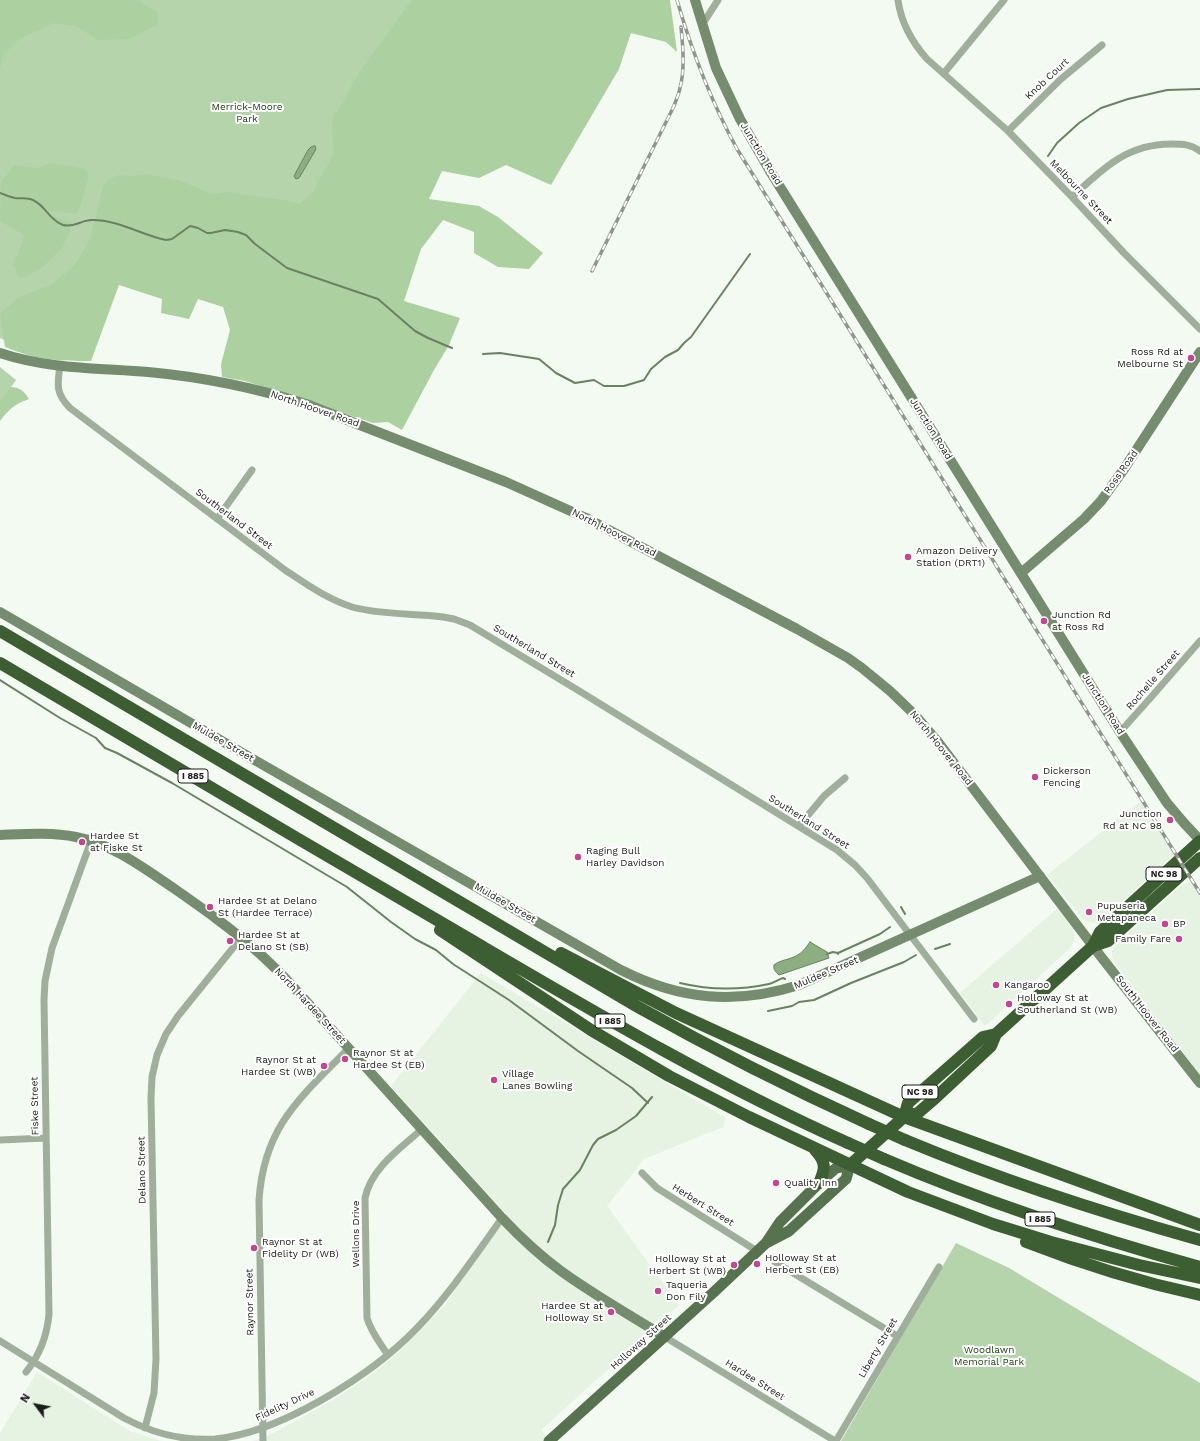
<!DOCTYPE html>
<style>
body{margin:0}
#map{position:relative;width:1200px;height:1441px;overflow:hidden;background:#f3faf1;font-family:"Work Sans",sans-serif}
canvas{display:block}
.north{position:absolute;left:16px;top:1385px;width:40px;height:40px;-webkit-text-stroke:3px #fff;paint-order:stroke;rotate:302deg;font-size:11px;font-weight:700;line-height:16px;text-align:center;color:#1b1d1a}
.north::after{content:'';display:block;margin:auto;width:14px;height:18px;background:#1b1d1a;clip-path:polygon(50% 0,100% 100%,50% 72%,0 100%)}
</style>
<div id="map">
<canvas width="1200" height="1441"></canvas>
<div class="north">N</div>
</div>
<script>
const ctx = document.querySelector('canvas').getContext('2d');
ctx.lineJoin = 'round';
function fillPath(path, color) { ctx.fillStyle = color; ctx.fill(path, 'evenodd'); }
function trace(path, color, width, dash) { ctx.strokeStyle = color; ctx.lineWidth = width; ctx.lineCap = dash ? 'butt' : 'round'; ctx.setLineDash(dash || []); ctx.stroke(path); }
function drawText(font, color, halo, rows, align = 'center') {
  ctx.font = font + ' "Work Sans",sans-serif'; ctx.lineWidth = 4; ctx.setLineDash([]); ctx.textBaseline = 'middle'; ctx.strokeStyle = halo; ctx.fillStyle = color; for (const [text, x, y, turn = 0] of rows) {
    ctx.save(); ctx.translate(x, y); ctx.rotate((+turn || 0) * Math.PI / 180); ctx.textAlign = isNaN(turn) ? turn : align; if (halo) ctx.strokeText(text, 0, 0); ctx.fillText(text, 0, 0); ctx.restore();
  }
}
fillPath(new Path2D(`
 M1141,801L1174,854L1103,919L1098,922L1093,923L1086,921L1082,918L1047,875Z
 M1191,881L1200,896V1075L1115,963L1112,956V951L1114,947L1179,887Z
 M1058,908L1073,929L1075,936L1073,943L1070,948L985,1026L960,993Z
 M481,973L726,1118L723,1127L644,1159L607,1206L679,1305L541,1430L551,1441H253L272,1434L338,1397L368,1377L390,1360L418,1333L444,1306L507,1215L391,1086Z
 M37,1372L130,1431L161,1441H0V1433Z`), '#e6f2e2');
fillPath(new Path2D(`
 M118,0H460L308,226L131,225L4,340L0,338V36Z
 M0,367L16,380L0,403Z
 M956,1243L1009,1268L1200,1383V1441H841Z`), '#b5d4ab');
fillPath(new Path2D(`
 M0,0H139L143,4L157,12L158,24L130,39L98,40L76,26L54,23L19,39L3,55L0,70Z
 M412,0H670L677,52L666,42L631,33L619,69L551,185L506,165L479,178L442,171L429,199L479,206L498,217L543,253L529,269L498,267L474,253V232L443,220L421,249L404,301L460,318L449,345L434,370L402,430L388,422L373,423L245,381L222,377L221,364L230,330L223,307L198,299L189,319L161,313L162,299L119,285L91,361C58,361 36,360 5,347L0,314L18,298L52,284L75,265L90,239L102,190L107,180L119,175L131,176L145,174L179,180L212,194L227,192L290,201L299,204L313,192L334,152L332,132L333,118L362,68Z
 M50,163L85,169L89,175L81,204L76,214L53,211L45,213L71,223L69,234L61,249L43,267L24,278L17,276L16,268L12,265L23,242L24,235L0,221L1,182L14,165L38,168Z
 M10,387C20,387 24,391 29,399C15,404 9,409 0,421V401Z`), '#add0a1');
const water = new Path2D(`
 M315,146L316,148L315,151L299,178L296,179L294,176L308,150L311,147Z
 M810,942L827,952L829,958L779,975C776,972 773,970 774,965C780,960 788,960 796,956C802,953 806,948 810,942Z`);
fillPath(water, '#8cae81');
trace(water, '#6a8262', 1);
trace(new Path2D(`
 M1048,156L1057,143L1079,123L1101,108L1128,99L1167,90L1200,89
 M0,193C5,195 10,197 15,198C21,199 27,197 33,200C46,206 49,220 63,225C74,228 81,220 92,220C120,220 141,235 166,240L172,239L190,226L198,228L207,233H211L225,230L238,232L246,235L255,244L287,268L378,299L415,331L428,338L452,348
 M483,354L500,353L539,359L556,373L575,383L594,380L604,386H624L644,380L651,369L665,357L678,350L684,343L691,337L750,254
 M0,680L60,718L96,738L105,748L117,753L172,783L347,887L391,922L415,939L436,950L453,964L509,1000L578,1051L632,1088L648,1103
 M901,907L905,914
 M935,949L950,944
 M827,954L833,952L838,953
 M838,954V953L880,934L890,927
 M680,983C709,990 741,990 769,984C774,983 779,979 783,978L785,979
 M768,1011L792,1006L799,1002L814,1000L851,983L904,962L916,955
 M548,1242L555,1225L558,1205L563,1189L580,1170L593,1145L598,1139L616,1130L636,1116L652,1097`), '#6a8262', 2);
trace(new Path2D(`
 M898,0C901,23 912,42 927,59L1008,131L1072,197L1124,253L1200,329
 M702,25L718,0
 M944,73L1004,0
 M1008,131L1061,79L1102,45
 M1072,197C1102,169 1127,144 1171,144C1182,144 1191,144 1200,151
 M60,366C57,385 56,394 70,408L285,570C306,584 327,599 352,607C381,615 413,613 443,617L454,619L470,625L576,689L837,850L855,865L867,878L974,1019
 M217,519L252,470
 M1120,732L1153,695L1200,641
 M799,826L824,796L845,778
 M0,1140L46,1138
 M642,1173L657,1188L757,1251
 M775,1262L897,1336
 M665,1337L835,1441
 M0,1341L124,1418C152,1433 183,1441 215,1439C280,1433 372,1375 417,1328C449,1295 475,1256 502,1218
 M388,1355C380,1343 371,1332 367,1318L365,1198C371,1168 401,1148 422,1129
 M26,1372C40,1355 47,1336 49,1314L44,1000L45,981L52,948L91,841
 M145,1428L154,1393L156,1359L151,1098L152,1077L157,1055L166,1034L178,1016L241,938
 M263,1441L259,1200C264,1126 300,1098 349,1048
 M836,1441L939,1267`), '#a0af9b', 7);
trace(new Path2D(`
 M695,0L716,68L740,119L770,171L1120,732L1167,803L1184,823L1200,840
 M0,353C47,369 98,368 148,372C203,377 253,387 306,404L506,482L586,518L797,629L848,658L862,668L890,691L914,714L938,742L1102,958L1200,1083
 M1021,573L1084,519L1101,501L1124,469L1200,352
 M0,612L258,762L621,970C680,1000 736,1005 799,985L1040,876
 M0,835C25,834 51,832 76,837C112,844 142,867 172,887C202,908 232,929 259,953C269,962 278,971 287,980L502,1218C520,1237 539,1255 561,1271C594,1295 630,1315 665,1337`), '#758c6e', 10);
trace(new Path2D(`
 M549,1441L715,1291L766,1243L780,1222L819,1183L836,1168L850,1165L846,1179L789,1231L766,1243`), '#57724e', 11);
trace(new Path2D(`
 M0,631L638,1007C713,1049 790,1088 869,1124
 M0,663C157,756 315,849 473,941C596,1013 718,1085 848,1143
 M440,930L591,1030L669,1076L749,1117L908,1192L993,1224L1051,1242L1139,1265L1200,1278
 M1093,946L1108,941L1200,858
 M561,953L676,1013L904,1117L1200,1225
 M904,1117L908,1103L983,1037L996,1034
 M905,1140C1001,1180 1100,1212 1200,1240
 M815,1150C826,1162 826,1168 819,1183
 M884,1159C987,1203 1092,1237 1200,1267
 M850,1165L904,1117L918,1113L933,1100L991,1046L996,1034L1093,946L1100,932L1200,841
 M1026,1242C1082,1264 1140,1282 1200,1295`), '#3d5d33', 12);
const rail = new Path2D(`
 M677,0C692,52 711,101 737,149L1200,893
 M592,271L674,106C676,100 679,94 680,88C685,69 683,47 681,27`);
trace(rail, '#90958e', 3.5);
trace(rail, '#fff', 2, [6]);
trace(new Path2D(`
 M869,1124L905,1140
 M848,1143L884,1159`), '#3d5d33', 12);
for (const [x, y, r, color] of [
 [1191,358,4,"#c44591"],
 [908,557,4,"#c44591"],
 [1044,621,4,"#c44591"],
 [1035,777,4,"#c44591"],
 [1170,820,4,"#c44591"],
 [82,842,4,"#c44591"],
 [578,857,4,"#c44591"],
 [210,907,4,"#c44591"],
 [1089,912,4,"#c44591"],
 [1165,924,4,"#c44591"],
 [1179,939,4,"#c44591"],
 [230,941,4,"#c44591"],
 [996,985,4,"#c44591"],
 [1009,1004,4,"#c44591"],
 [345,1059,4,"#c44591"],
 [324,1066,4,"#c44591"],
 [494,1080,4,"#c44591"],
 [776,1183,4,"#c44591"],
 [254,1248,4,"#c44591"],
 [757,1264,4,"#c44591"],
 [734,1265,4,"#c44591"],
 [658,1291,4,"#c44591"],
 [611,1312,4,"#c44591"]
]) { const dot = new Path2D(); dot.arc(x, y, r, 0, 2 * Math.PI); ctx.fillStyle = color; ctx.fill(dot); trace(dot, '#fff', 1.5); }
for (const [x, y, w] of [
 [193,776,30],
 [1164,874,36],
 [610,1021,30],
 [920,1092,36],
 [1040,1219,30]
]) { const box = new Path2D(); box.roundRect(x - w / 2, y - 7, w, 14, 3); ctx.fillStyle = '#fff'; ctx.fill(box); trace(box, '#1b1d1a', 1); }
drawText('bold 9px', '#1b1d1a', null, [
 ["I 885",193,776],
 ["NC 98",1164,874],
 ["I 885",610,1021],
 ["NC 98",920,1092],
 ["I 885",1040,1219]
]);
drawText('10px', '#1b1d1a', '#fff', [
 ["Knob Court",1047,79,-43],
 ["Junction Road",761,154,59],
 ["Melbourne Street",1081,192,46],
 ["North Hoover Road",315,409,19],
 ["Junction Road",931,429,58],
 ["Ross Road",1121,472,-55],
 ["Southerland Street",234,519,37],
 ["North Hoover Road",614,533,27],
 ["Southerland Street",534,651,31],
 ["Rochelle Street",1153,680,-49],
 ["Junction Road",1103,704,58],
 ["Muldee Street",223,742,30],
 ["North Hoover Road",941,748,51],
 ["Southerland Street",809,822,32],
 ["Muldee Street",505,903,30],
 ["Muldee Street",826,973,-23],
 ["North Hardee Street",310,1006,47],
 ["South Hoover Road",1147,1014,52],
 ["Fiske Street",35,1106,-91],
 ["Delano Street",142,1170,-91],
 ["Herbert Street",703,1205,32],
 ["Wellons Drive",356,1234,-90],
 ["Raynor Street",250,1302,-91],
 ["Holloway Street",641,1342,-42],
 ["Liberty Street",878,1348,-60],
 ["Hardee Street",755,1380,32],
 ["Fidelity Drive",285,1405,-25]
]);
drawText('10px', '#1a3c0c', '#fff', [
 ["Merrick-Moore",247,107],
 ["Park",247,119],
 ["Woodlawn",989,1350],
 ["Memorial Park",989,1362]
]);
drawText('10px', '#1b1d1a', '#fff', [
 ["Ross Rd at",1183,352,"right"],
 ["Melbourne St",1183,364,"right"],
 ["Amazon Delivery",916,551],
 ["Station (DRT1)",916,563],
 ["Junction Rd",1052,615],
 ["at Ross Rd",1052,627],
 ["Dickerson",1043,771],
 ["Fencing",1043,783],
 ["Junction",1162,814,"right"],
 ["Rd at NC 98",1162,826,"right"],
 ["Hardee St",90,836],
 ["at Fiske St",90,848],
 ["Raging Bull",586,851],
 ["Harley Davidson",586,863],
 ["Hardee St at Delano",218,901],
 ["St (Hardee Terrace)",218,913],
 ["Pupuseria",1097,906],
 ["Metapaneca",1097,918],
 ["BP",1173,924],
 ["Hardee St at",238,935],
 ["Delano St (SB)",238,947],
 ["Family Fare",1171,939,"right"],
 ["Kangaroo",1004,985],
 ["Holloway St at",1017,998],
 ["Southerland St (WB)",1017,1010],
 ["Raynor St at",353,1053],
 ["Hardee St (EB)",353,1065],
 ["Raynor St at",316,1060,"right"],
 ["Hardee St (WB)",316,1072,"right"],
 ["Village",502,1074],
 ["Lanes Bowling",502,1086],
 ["Quality Inn",784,1183],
 ["Raynor St at",262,1242],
 ["Fidelity Dr (WB)",262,1254],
 ["Holloway St at",765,1258],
 ["Herbert St (EB)",765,1270],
 ["Holloway St at",726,1259,"right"],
 ["Herbert St (WB)",726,1271,"right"],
 ["Taqueria",666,1285],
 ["Don Fily",666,1297],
 ["Hardee St at",603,1306,"right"],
 ["Holloway St",603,1318,"right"]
], 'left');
</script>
